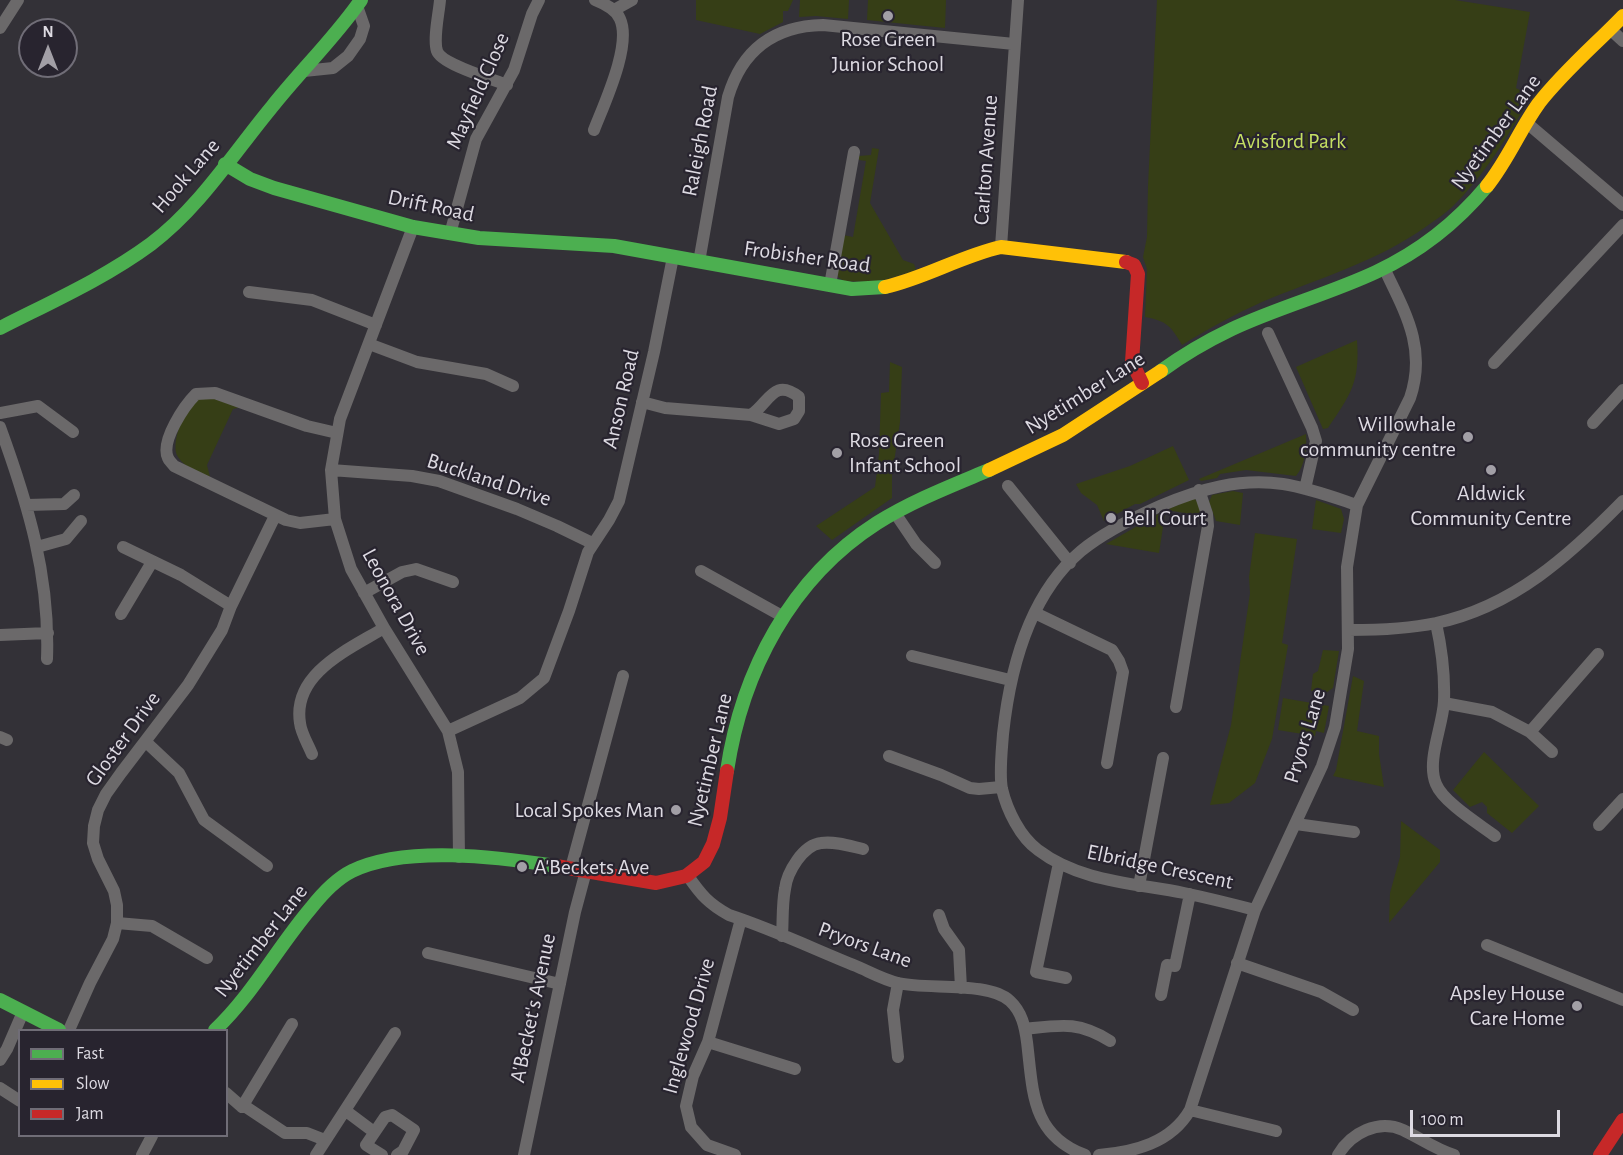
<!DOCTYPE html>
<style>
body{margin:0}
#map{position:relative;width:1623px;height:1155px;overflow:hidden;background:#333137;font-family:"Alegreya Sans",sans-serif}
canvas{display:block}
.legend{position:absolute;left:18px;top:1029px;width:210px;height:108px;box-sizing:border-box;background:#28242f;border:2px solid #706d77;margin:0;padding:8px 10px;list-style:none;font-size:18px;color:#dddae2}
.legend li{display:flex;align-items:center;gap:12px;height:30px}
.legend b{width:30px;border:2px solid #706d77}
.north{position:absolute;left:18px;top:18px;width:60px;height:60px;box-sizing:border-box;background:#28242f;border:2px solid #706d77;border-radius:50%;rotate:0deg;font-size:16px;font-weight:700;line-height:24px;text-align:center;color:#dddae2}
.north::after{content:'';display:block;margin:auto;width:21px;height:27px;background:#a29fa6;clip-path:polygon(50% 0,100% 100%,50% 72%,0 100%)}
.scale{position:absolute;left:1410px;top:1110px;width:150px;height:27px;box-sizing:border-box;border:3px solid #dddae2;border-top:0;padding-left:8px;font-size:18px;line-height:21px;white-space:nowrap;color:#dddae2;-webkit-text-stroke:4px #28242f;paint-order:stroke}
</style>
<div id="map">
<canvas width="1623" height="1155"></canvas>
<ul class="legend">
<li><b style="height:8px;background:#4caf50"></b>Fast</li>
<li><b style="height:8px;background:#ffc107"></b>Slow</li>
<li><b style="height:8px;background:#c62828"></b>Jam</li>
</ul>
<div class="north">N</div>
<div class="scale">100 m</div>
</div>
<script>
const ctx = document.querySelector('canvas').getContext('2d');
ctx.lineJoin = 'round';
function fillPath(path, color) { ctx.fillStyle = color; ctx.fill(path, 'evenodd'); }
function trace(path, color, width, dash) { ctx.strokeStyle = color; ctx.lineWidth = width; ctx.lineCap = dash ? 'butt' : 'round'; ctx.setLineDash(dash || []); ctx.stroke(path); }
function drawText(font, color, halo, rows, align = 'center') {
  ctx.font = font + ' "Alegreya Sans",sans-serif'; ctx.lineWidth = 4.5; ctx.setLineDash([]); ctx.textBaseline = 'middle'; ctx.strokeStyle = halo; ctx.fillStyle = color; for (const [text, x, y, turn = 0] of rows) {
    ctx.save(); ctx.translate(x, y); ctx.rotate((+turn || 0) * Math.PI / 180); ctx.textAlign = isNaN(turn) ? turn : align; if (halo) ctx.strokeText(text, 0, 0); ctx.fillText(text, 0, 0); ctx.restore();
  }
}
fillPath(new Path2D(`
 M696,0H793L788,11H783V22L760,34L696,20Z
 M800,0H849L848,19L816,16L799,17Z
 M868,0H946L945,28L867,20Z
 M1157,0H1455L1530,12L1516,88L1531,96C1508,136 1485,175 1452,207C1445,214 1435,220 1427,226C1377,262 1319,278 1262,302C1235,314 1208,329 1182,345C1171,326 1167,321 1145,317L1147,269L1143,257L1147,237L1148,186Z
 M872,148L879,149L870,203L903,260L914,264L916,270L878,282L844,281L838,277L837,270L843,235L853,237L866,161L859,160V156L871,155Z
 M1357,340C1360,382 1351,394 1328,428L1323,429L1296,367Z
 M890,362L902,367L900,422L892,476V498L832,540L816,526L875,487L879,454L881,393L889,392Z
 M205,396L241,407L233,409L207,465L210,477C198,472 185,468 178,457C170,445 183,413 192,403C196,399 200,398 205,396Z
 M1306,434C1307,447 1305,466 1296,476L1246,470L1220,474L1217,478L1201,481L1199,479Z
 M1173,446L1189,480L1140,504H1135L1104,521L1097,505L1081,493L1076,484L1130,466Z
 M1233,491L1243,493L1240,525L1216,521L1209,502L1212,495Z
 M1194,498L1201,506L1204,516L1166,510Z
 M1316,500L1341,509L1344,519L1341,533L1312,529Z
 M1160,513L1165,514L1159,553L1106,544Z
 M1255,533L1297,539L1282,643L1288,645L1272,739L1255,783L1229,803L1210,805L1231,725L1250,593L1249,577Z
 M1323,650L1339,651L1333,688L1327,692L1311,691L1313,674L1318,671Z
 M1353,676L1364,681L1357,731L1379,736V754L1384,787L1333,776L1336,770Z
 M1283,698L1329,706L1324,733L1316,731L1315,736L1278,730Z
 M1484,752L1539,806L1512,833L1487,813V807L1482,802L1470,807L1453,790Z
 M1401,821L1440,850V862L1389,923L1390,893L1400,857Z`), '#363e16');
trace(new Path2D(`
 M440,0C439,13 433,39 437,51C441,64 492,79 507,85
 M614,10L632,0
 M0,28L18,0
 M1610,29L1623,41
 M304,71L333,68L348,56L360,39L364,26L357,6
 M1527,123L1623,205
 M594,130C604,104 632,45 620,19C616,9 605,4 595,0
 M413,227L340,419L331,470L335,519L351,569L384,628L448,731L458,772L459,857
 M450,234L476,139L514,70L532,14L539,0
 M1001,247L1018,0
 M699,262L728,97C742,50 774,26 823,25L1014,44
 M830,285L854,152
 M249,292L312,300L376,325
 M1268,333L1312,428L1316,441L1305,489
 M369,344L417,362L486,374L513,386
 M1494,363L1623,225
 M642,402L665,408L751,415L779,424L794,419L799,411V397C774,377 769,403 751,415
 M0,413L38,406L73,432
 M1593,423L1623,390
 M0,427C28,504 50,576 47,659
 M331,470L412,476L439,481L517,509L557,526L592,543
 M1008,486L1070,563
 M27,505L64,504L74,495
 M895,513L916,544L935,563
 M335,519L300,523L286,520L174,466C172,463 169,461 168,458C160,441 185,405 196,394L215,393L307,426L337,433
 M37,547L66,539L81,521
 M123,547L181,575L231,606
 M701,571L782,616
 M364,593L402,572L416,569L453,582
 M1035,613L1112,650L1119,661L1123,672L1107,763
 M121,614L152,562
 M1436,623C1442,650 1445,673 1444,701C1443,726 1426,761 1436,784C1443,802 1479,824 1495,836
 M1349,630C1378,630 1408,629 1436,623C1513,607 1570,555 1623,501
 M0,635L48,633
 M912,656L1010,680
 M1444,703L1492,712L1530,732L1598,654
 M1176,707L1208,526L1207,514L1199,490
 M448,731L520,698L544,678L569,611L588,552L609,520L619,501L654,352L673,257
 M1530,732L1552,752
 M0,737L7,740
 M146,742L179,773L204,820L267,866
 M312,754C308,744 301,733 300,723C292,673 350,649 384,628
 M889,756L941,775L970,788L979,789L1001,787
 M1296,824L1354,832
 M1599,825L1623,799
 M1059,863L1036,972L1066,978
 M571,868L623,676
 M688,876C701,895 709,904 729,915C772,929 814,949 856,966C870,972 884,980 898,983C927,990 989,981 1010,1001C1022,1012 1025,1027 1027,1042C1033,1091 1031,1135 1085,1155
 M1139,886L1163,758
 M1255,910C1232,904 1208,898 1184,893C1135,883 1080,882 1038,850C1020,837 1007,810 1002,789C999,774 1002,749 1003,734C1010,669 1029,595 1081,551C1104,532 1133,518 1160,506C1200,489 1239,478 1283,484C1309,488 1333,497 1357,505
 M939,915L944,929L959,950L961,988
 M117,923L152,926L207,958
 M782,936C783,921 782,904 785,889C787,872 803,845 821,843C835,841 850,846 863,849
 M1487,945L1623,1000
 M428,953L560,984
 M1237,963L1321,992L1353,1010
 M898,983L893,1010L898,1057
 M1161,995L1167,965L1175,966L1190,894
 M1025,1029C1061,1025 1078,1021 1110,1041
 M69,1030L90,983L113,939L117,923V905L114,891L98,859L93,843L94,826L98,810L106,794L121,773L188,685L222,630L231,606L275,516
 M708,1042L795,1069
 M0,1060L7,1049L23,1012
 M0,1088L20,1101
 M226,1093L242,1107H246L285,1133H307L325,1140
 M242,1107L292,1024
 M1190,1110L1276,1131
 M346,1111L374,1132
 M142,1155L152,1136
 M316,1155L395,1033
 M382,1155L366,1145L385,1117L392,1115L414,1130L403,1151L397,1155
 M524,1155L575,912L586,871
 M735,1155L707,1145L691,1127L686,1106L693,1076L708,1042L741,919
 M1099,1155C1134,1152 1171,1143 1190,1110L1255,910L1322,766L1335,727L1348,649L1347,567L1357,505L1410,398C1427,348 1405,312 1384,268
 M1338,1155C1351,1133 1378,1119 1403,1130C1420,1138 1435,1149 1454,1155`), '#6b696a', 12);
trace(new Path2D(`
 M225,164L250,179L274,188L413,227L479,238L614,246L852,289L885,287
 M0,328C51,302 105,278 151,244C199,208 233,154 271,108C300,71 334,39 361,0
 M1161,371C1183,355 1207,341 1232,329C1279,307 1329,294 1376,272C1419,252 1457,222 1487,186
 M727,771C742,671 791,578 877,523C912,501 951,486 989,470
 M0,1000L59,1030
 M215,1030C253,994 277,948 311,908C322,894 336,879 352,871C406,845 498,857 556,866`), '#4caf50', 14);
trace(new Path2D(`
 M1487,186C1508,160 1520,129 1539,103C1564,71 1595,45 1623,16
 M885,287C925,278 961,256 1001,247L1126,262
 M989,470L1063,435L1161,371`), '#ffc107', 14);
trace(new Path2D(`
 M1126,262L1134,265L1138,274L1132,362L1142,383
 M556,866L656,883L686,876L704,862L713,844L720,818L727,771
 M1600,1155L1623,1120`), '#c62828', 14);
for (const [x, y, r, color] of [
 [888,16,6,"#a29fa6"],
 [1468,437,6,"#a29fa6"],
 [837,453,6,"#a29fa6"],
 [1491,470,6,"#a29fa6"],
 [1111,518,6,"#a29fa6"],
 [676,810,6,"#a29fa6"],
 [522,867,6,"#a29fa6"],
 [1577,1006,6,"#a29fa6"]
]) { const dot = new Path2D(); dot.arc(x, y, r, 0, 2 * Math.PI); ctx.fillStyle = color; ctx.fill(dot); trace(dot, '#28242f', 2); }
drawText('22px', '#dddae2', '#28242f', [
 ["Rose Green",888,39,"center"],
 ["Junior School",888,64,"center"],
 ["Willowhale",1456,424],
 ["community centre",1456,449],
 ["Rose Green",849,440,"left"],
 ["Infant School",849,465,"left"],
 ["Aldwick",1491,493,"center"],
 ["Community Centre",1491,518,"center"],
 ["Bell Court",1123,518,"left"],
 ["Local Spokes Man",664,810],
 ["A'Beckets Ave",534,867,"left"],
 ["Apsley House",1565,993],
 ["Care Home",1565,1018]
], 'right');
drawText('22px', '#dddae2', '#28242f', [
 ["Mayfield Close",478,91,-66],
 ["Nyetimber Lane",1496,132,-54],
 ["Raleigh Road",700,141,-79],
 ["Carlton Avenue",986,160,-86],
 ["Hook Lane",186,176,-49],
 ["Drift Road",431,206,12],
 ["Frobisher Road",807,257,8],
 ["Nyetimber Lane",1085,393,-32],
 ["Anson Road",621,399,-77],
 ["Buckland Drive",489,480,18],
 ["Leonora Drive",396,602,61],
 ["Pryors Lane",1305,736,-73],
 ["Gloster Drive",123,739,-54],
 ["Nyetimber Lane",710,760,-77],
 ["Elbridge Crescent",1160,867,12],
 ["Nyetimber Lane",261,941,-52],
 ["Pryors Lane",865,945,20],
 ["A'Becket's Avenue",533,1008,-78],
 ["Inglewood Drive",689,1026,-74]
]);
drawText('22px', '#c5df62', '#28242f', [
 ["Avisford Park",1290,141]
]);
</script>
